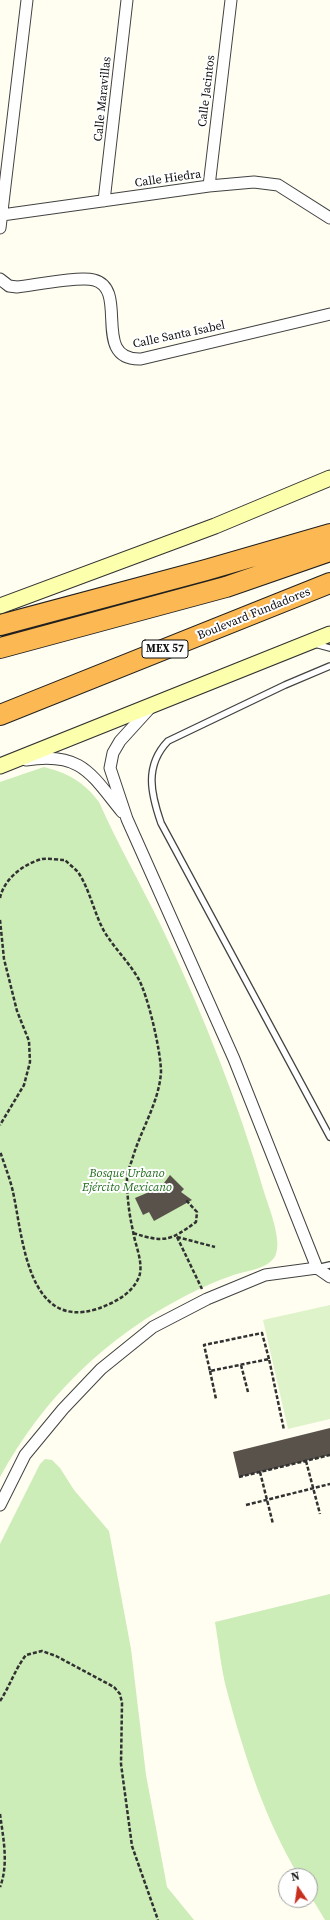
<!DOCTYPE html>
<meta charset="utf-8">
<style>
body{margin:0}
#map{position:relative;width:330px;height:1920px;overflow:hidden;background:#fffef1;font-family:"Source Serif 4",serif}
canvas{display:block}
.north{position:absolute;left:278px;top:1868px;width:40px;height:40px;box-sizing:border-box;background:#fff;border:1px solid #9f9f9f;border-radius:50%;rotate:347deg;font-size:11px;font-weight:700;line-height:16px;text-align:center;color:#0f0f0f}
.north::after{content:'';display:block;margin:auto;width:14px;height:18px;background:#c82e1e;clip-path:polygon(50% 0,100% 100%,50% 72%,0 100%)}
</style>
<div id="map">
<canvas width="330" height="1920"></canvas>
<div class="north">N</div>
</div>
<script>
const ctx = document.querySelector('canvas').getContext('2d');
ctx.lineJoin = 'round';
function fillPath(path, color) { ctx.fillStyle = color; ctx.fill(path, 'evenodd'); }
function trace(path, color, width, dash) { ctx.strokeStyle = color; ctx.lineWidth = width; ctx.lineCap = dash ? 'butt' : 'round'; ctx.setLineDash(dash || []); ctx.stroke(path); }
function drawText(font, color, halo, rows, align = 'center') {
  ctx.font = font + ' "Source Serif 4",serif'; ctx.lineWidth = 4; ctx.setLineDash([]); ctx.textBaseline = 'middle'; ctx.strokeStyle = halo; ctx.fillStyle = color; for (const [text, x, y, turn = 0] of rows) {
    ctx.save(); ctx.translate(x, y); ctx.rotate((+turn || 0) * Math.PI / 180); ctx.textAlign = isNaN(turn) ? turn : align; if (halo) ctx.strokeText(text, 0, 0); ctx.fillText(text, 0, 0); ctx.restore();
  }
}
fillPath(new Path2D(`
 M44,767C68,773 84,782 99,802C118,845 142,886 162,928C203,1013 238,1102 264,1192C269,1208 284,1244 274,1258C265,1270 243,1271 231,1276C216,1281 201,1288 187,1295C107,1336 43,1398 0,1477V782Z
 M45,1459L52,1460L60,1468L74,1490L109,1531L131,1649L146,1775L167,1887L194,1920H0V1544L40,1464Z
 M330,1594V1920H325L310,1895V1876H299C265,1820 244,1754 227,1691C221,1669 219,1645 215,1622Z`), '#ccecb8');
fillPath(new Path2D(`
 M330,1305V1419L288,1429L263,1320Z`), '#dff3ca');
fillPath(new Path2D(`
 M170,1175L184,1189L181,1192L192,1200L154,1221L149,1212L143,1215L135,1198L161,1187Z
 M330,1428V1455L239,1477L233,1452Z`), '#59524b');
const service = new Path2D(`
 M315,644L330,648
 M330,666L285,685L168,741C144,766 151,794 161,823L330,1137
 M317,1268L330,1265`);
const minor = new Path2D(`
 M209,186L231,0
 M104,201L127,0
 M2,215L209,186L254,182L278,185L330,218
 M0,228L27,0
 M0,279L9,286L17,287C35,285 79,276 94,280C130,289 90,361 141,359L330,314
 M150,708L120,741L113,753L110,768L127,819L234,1059L317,1268
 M26,760C81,751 91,774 122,812
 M317,1268L330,1277
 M0,1505L25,1455L63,1409L101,1369L153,1327L207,1299L265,1275L317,1268`);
const secondary = new Path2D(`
 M0,606L215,526L330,478
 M0,766L330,634`);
const motorway = new Path2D(`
 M0,625L206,570L330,534
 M0,648L226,587L330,551
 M0,715L330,583`);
trace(service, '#424242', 8);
trace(minor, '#424242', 13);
trace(secondary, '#313131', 17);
trace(motorway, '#202020', 22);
trace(new Path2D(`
 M0,898C4,879 23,864 42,859C49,858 58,860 65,860C69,864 74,868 78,872C90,890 94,913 104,931C114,948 128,961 138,978C148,995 161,1052 161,1072C159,1103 140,1131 132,1160C130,1166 127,1172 127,1178C127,1196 129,1214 133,1231C135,1245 144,1263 139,1277C132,1294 114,1303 97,1309C27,1331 23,1237 13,1192C10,1178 4,1164 0,1151
 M0,920L4,959L17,1011L29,1041L30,1062L24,1085L0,1125
 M133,1233C164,1243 170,1241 196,1222L197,1212L185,1199
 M177,1237L202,1289
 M177,1237L215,1247
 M269,1359L262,1333L204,1345L210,1371L269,1359L284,1430
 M241,1365L248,1392
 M210,1371L216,1399
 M306,1461L320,1514
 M260,1472L273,1524
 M239,1477L330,1455
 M246,1505L330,1484
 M0,1701C10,1686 15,1669 26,1655L42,1651L56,1656L114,1687L120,1694L122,1703L121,1764L132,1846L158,1920
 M0,1814C3,1837 9,1864 0,1887`), '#313131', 2.5, [4, 2]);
trace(service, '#fff', 5.5);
trace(minor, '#fff', 11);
trace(secondary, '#fcffac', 15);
trace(motorway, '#fcb852', 20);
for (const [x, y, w] of [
 [165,649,46]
]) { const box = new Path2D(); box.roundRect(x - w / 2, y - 9, w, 18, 3); ctx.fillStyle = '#fff'; ctx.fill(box); trace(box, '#0f0f0f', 1); }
drawText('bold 11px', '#0f0f0f', null, [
 ["MEX 57",165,649]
]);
drawText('12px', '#0f0f0f', '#fff', [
 ["Calle Jacintos",207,91,-83],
 ["Calle Maravillas",103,99,-84],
 ["Calle Hiedra",168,179,-8],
 ["Calle Santa Isabel",179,335,-12],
 ["Boulevard Fundadores",254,614,-22]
]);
drawText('italic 12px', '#206c1b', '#fff', [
 ["Bosque Urbano",127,1174],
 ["Ejército Mexicano",127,1188]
]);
</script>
